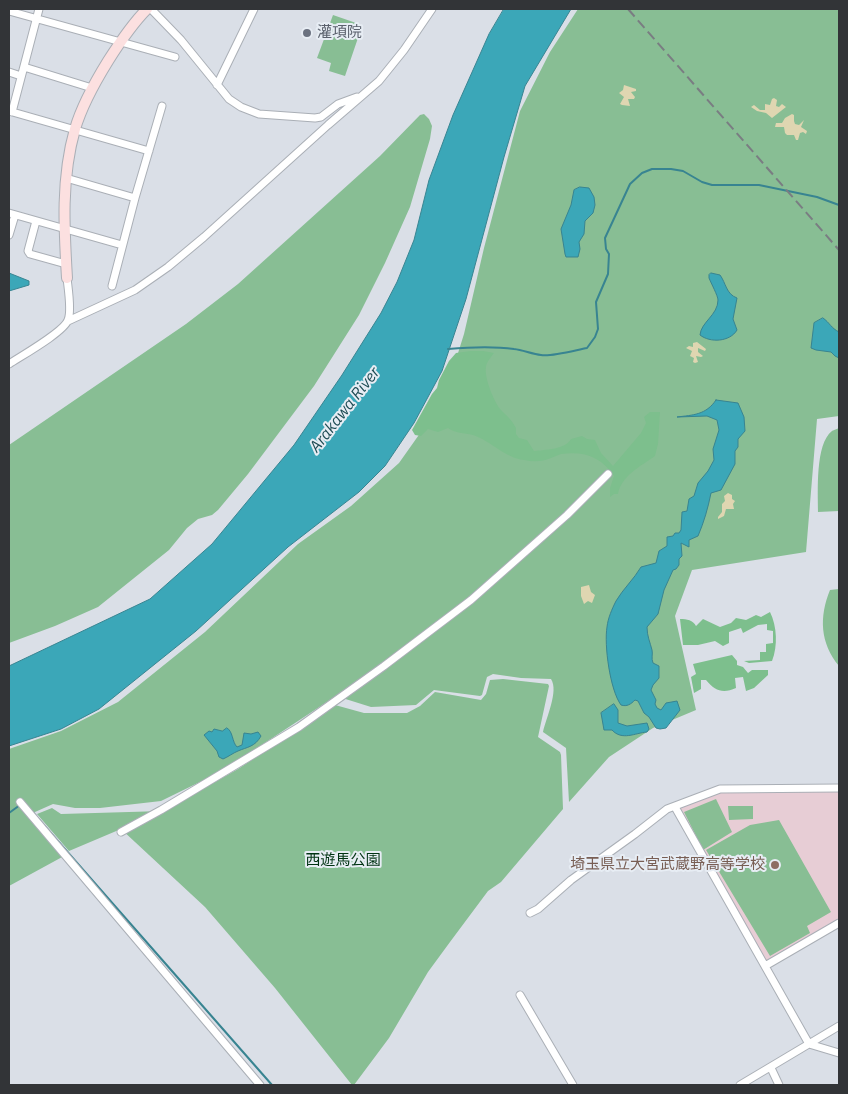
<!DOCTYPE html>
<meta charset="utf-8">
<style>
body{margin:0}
#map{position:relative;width:848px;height:1094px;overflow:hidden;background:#dadfe7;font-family:"IBM Plex Sans",sans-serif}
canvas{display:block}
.frame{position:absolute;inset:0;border:10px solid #323437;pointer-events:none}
</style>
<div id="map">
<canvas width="848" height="1094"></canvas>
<div class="frame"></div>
</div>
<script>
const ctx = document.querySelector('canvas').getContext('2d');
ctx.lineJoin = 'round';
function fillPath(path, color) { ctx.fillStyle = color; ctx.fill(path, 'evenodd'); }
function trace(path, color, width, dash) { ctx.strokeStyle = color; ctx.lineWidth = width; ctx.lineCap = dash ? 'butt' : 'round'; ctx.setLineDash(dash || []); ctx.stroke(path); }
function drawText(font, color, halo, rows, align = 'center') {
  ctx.font = font + ' "IBM Plex Sans","Noto Sans JP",sans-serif'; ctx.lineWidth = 4; ctx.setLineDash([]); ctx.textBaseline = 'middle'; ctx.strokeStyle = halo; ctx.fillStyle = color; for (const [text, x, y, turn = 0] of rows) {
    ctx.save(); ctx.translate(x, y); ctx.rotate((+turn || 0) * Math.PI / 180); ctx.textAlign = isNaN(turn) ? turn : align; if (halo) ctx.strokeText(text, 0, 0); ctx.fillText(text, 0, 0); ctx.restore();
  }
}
fillPath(new Path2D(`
 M813,790L839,791V919L768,961H766L679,810L683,805L724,791Z`), '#e7cdd5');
fillPath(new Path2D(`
 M578,9H839V416L817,419L806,552L692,570L675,616L696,710L653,728L609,757L569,802L566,748L543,732C546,718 559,691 551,679L521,678L493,674L487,677L482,695L480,696L434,690L416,705L371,707L336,696L251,752L208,778L161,801L100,808H75L53,804L35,812L32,819L64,856L9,886V749L61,731L118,702L205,632L298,544L351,506L399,463L428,422L453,369L464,334L484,248L520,111L550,52Z
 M333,15L359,24V35L345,76L329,71L331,63L317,58Z
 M424,114L429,119L432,126L430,139L410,207L385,263L359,315L314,386L248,474L218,510L212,515L198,519L187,528L169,550L98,607L55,626L9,643V445L186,324L238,284L380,156L420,115Z
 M839,428V511L818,512C818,492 815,444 832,431C832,431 839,428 839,428Z
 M839,589V666C820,643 819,617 830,590Z
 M503,679L548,684L549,686L538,737L560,752L561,755L563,809L501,882L488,891L450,942L428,972L389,1038L354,1085H352L275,988L205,907L121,829L69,851L37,814L52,808L61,814L163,811L238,769L335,705L364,713H407L420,706L435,692L481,700L486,694L490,680Z
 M716,799L732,832L703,850L684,812Z
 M753,806V819L729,820L728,806Z
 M779,820L831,912L807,926L810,933L770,956L706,850L750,825Z`), '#88be94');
fillPath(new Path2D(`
 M471,351H483L494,353C491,357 486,363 486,367C484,378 494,401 500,409C506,415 512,420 516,428V434L519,438L527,440L534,451C545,450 566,449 571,439L582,436L587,439L595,440L601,453L613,466L641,433L646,423L644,417L650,412H660L658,444L655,456C641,466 621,476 618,494H614L610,497V488L614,476C601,457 585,451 561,454C558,455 554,457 551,458C542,462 533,462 524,460C505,458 491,441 473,435C464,433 455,433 448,428L438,432L428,429L421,436L415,435L412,430L432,394L437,388L439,380L449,361L456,353Z
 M770,612C777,626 778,646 772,661L749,663L744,661L760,660V652H766V644L773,643V631L767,630V624L758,625L743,633L741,628L729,632V643L723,646L715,641L698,645H683L680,619C687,619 693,620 696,626L703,619L720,627L731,623L736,618L746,620L756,615L761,617Z
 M732,655L737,661V665L743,667L748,673L752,670H768V675L754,688L746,691L743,677L735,678L736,688C723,694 715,691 706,680H701V689L694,693L691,677L696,674L693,664Z`), '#7dbf8d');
fillPath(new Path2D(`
 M624,85L636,89V91L631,92L635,97L634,99H628L630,106L622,105L620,104L624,97L619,93L623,90Z
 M774,98L777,100L776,106L779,107L782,104L786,107L772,118L766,113L757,111L751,107L754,105L760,110H765V104L770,105L772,99Z
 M792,114L794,115V121L795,124L799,125L804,120L801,127L807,131L806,134L803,132L800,133L798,140H796L794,135H787L785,133L784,127H775L776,123H782L785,118Z
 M697,342L706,349L705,351L698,348V352L703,356L701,357L696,356L698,362L695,363L693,362L694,358L690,356L692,351L686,348L689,346L693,347V343Z
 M728,493L732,495V499L735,501L733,504L734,509H726L724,516L718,519V517L722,512V504L725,501L724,496Z
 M589,585L591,592L595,595L592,603L588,601L584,604L581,596V587Z`), '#dfd6b1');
const water = new Path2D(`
 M504,9H571L525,86L504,157L466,299L442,371L414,423L385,466L359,492L288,547L196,631L99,709L61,729L9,746V666L150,599L212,544L294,445L342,375L381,313L397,282L414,240L429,180L453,115L489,34Z
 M580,187L589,188L594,197L595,205L593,213L585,221L584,234L579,242L580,249L578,257H566L565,254L561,229L571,205L574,190Z
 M9,273L29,281V285L9,291Z
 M711,273L720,275C726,283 726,294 737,298L733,319L737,330C730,342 710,343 700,335C701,322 718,315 718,300C718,296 711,283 709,278V275Z
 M823,318C830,323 831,328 839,332V358L835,356L831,352L816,350L811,348L814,323Z
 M716,400L738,403L744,417L745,431L738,439V447L735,451V464L721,490L711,493C708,508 704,522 698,536L689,540V547L681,543L682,556L679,559V565L676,569L673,570L664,590L658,614L647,627C647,636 650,642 652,650C653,654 651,658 653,663L659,666V678L653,685L651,690L656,700L655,704L657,708L661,710L666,703L677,701L680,710L666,728L660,729L656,728L649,717L644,713L638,701L635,700C631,704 627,707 621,705C610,690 604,645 607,627C608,618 612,609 616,601C623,589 634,579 641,567L656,563L659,551L667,546V537L673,536L675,533H679L681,530L682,512L687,511L689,499L694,496L698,483L708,471L714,460L713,449L719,430L717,420L707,416L677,417C693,415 706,415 716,400Z
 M614,704L618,710V723L627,726L647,723L649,729L647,732C635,733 622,741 612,730H604L601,713Z
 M227,728C233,731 232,742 237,747L242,745L244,733L251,734L258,732L261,736C255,747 247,747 238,751C233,753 228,757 223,759L219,757L217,751L204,735L209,731L212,732L214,729L222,731Z`);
fillPath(water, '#3ba7b8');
trace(water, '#388491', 1);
trace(new Path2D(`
 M448,349C470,347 493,346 514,349C523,350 532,354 541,355C551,357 576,350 587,348L595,337L598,329L596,302L608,274L609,254L606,249L605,238L630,184L642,173L652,169H671L683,171L702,182L712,185H759L817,197L839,205
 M28,807L272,1085
 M9,813L20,805`), '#388491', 2);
const street = new Path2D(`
 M151,9L181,40L229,99L241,107L259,114L315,118L321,117L338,104L357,97
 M9,11L175,57
 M24,67L92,88
 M9,72L21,76
 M217,85L254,9
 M9,111L149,151
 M12,112L39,9
 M66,178L135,198
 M9,213L122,245
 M36,221L28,251L30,254L66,264
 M9,235L15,215
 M112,286L135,198L162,106
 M68,321L135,290L168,267L204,237L328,125L379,81L404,50L432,9
 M9,364C21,356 64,332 68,320C72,311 68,288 67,278
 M20,802L260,1085
 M675,807L809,1044L839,1053
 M121,832L161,810L299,727L384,666L471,600L567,515L608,474
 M530,913L538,909L571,880L635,834L667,809L720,789L839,788
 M765,966L839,923
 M520,995L573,1085
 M771,1068L779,1085
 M740,1085L839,1026`);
const secondary = new Path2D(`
 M67,278C64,228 61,178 75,129C82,105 95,82 108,61C120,42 132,24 147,9`);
trace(street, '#aaafb6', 9);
trace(secondary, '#aaafb6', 12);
trace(street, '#fff', 7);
trace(secondary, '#fce0e0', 10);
trace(new Path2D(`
 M628,9L839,250`), '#7a7d82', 2, [10, 5]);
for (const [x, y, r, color] of [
 [307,33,5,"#6b7280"],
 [775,865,5,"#8d6e63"]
]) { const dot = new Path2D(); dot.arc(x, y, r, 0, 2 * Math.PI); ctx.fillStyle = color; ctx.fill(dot); trace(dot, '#e7edf4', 2); }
drawText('15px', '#5b616d', '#e7edf4', [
 ["灌項院",317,33]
], 'left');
drawText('15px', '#003313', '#e7edf4', [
 ["西遊馬公園",343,861]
]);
drawText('15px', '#785e54', '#e7edf4', [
 ["埼玉県立大宮武蔵野高等学校",765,865]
], 'right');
drawText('italic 16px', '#1e4c54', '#e7edf4', [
 ["Arakawa River",345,410,-52]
]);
</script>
